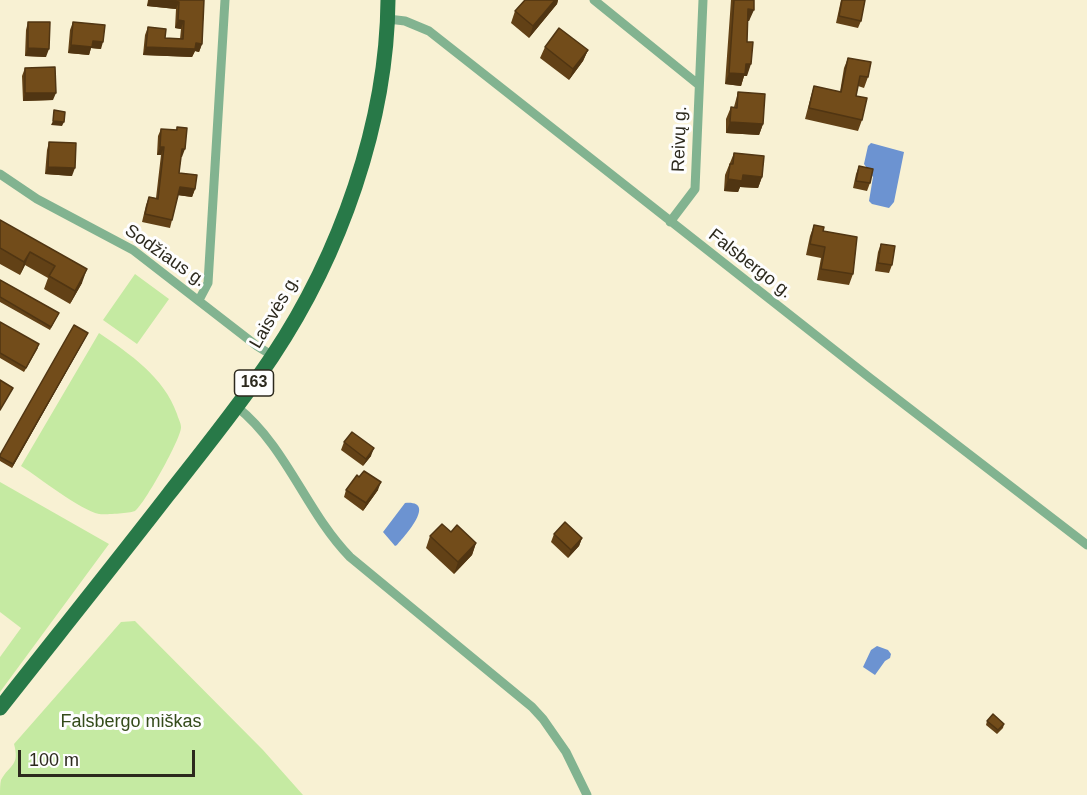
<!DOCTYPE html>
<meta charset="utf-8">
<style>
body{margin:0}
#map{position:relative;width:1087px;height:795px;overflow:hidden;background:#f8f1d3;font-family:Arial,sans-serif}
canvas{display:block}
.scale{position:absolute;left:18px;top:750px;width:177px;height:27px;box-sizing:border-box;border:3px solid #2c291d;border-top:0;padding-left:8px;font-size:18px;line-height:21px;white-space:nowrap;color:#2c291d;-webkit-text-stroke:4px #fefefe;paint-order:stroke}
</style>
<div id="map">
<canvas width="1087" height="795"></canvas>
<div class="scale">100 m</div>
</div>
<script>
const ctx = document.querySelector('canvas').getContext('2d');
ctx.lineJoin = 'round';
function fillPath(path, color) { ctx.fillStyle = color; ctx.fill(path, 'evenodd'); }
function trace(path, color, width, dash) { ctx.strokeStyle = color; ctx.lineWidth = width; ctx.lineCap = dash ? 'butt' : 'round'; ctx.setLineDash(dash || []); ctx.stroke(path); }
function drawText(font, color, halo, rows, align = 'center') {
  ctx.font = font + ' Arial,sans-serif'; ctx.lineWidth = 6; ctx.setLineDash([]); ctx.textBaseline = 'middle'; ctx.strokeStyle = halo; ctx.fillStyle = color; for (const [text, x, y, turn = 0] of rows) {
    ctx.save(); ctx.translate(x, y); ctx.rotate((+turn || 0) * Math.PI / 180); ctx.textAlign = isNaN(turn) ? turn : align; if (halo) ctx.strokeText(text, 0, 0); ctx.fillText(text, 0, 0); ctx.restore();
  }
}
fillPath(new Path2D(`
 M135,274L169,299L137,344L103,320Z
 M99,333C130,354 164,377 177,414C178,418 181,423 181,427C182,437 144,505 135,511C131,513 104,515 99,514C80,510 40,478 21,466Z
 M0,482L109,544L0,692V657L21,628L0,612Z
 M135,621L263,750L303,795H0C0,790 0,784 1,780C10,764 20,766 14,744L121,622Z`), '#c5eaa2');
fillPath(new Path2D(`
 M871,143L904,152L894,202L889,208L872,204L869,201L873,177L864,164L868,146Z
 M405,503C438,500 404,537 397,545L395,546L383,532Z
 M877,646L888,650L891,654L890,658L885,661L875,675L863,667L871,650Z`), '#6c93d1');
trace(new Path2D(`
 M594,0L699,85
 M388,19L405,21L429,31L870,378L1087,545
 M0,174L37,199L133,250L257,346L273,356
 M670,222L695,189L703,0
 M199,300L208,283L225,0
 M237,407C287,447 306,512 350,557L532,707L543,719L566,752L587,795`), '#82b390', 9);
trace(new Path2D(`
 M0,708C56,637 113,566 168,495C204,449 240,405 272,357C340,255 387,123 388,0`), '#287948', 15);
fillPath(new Path2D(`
 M148,0H204L202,44L199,52L195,51L192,57L143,55L145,35L148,27L165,38L180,39L181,29L175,28L176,9L147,6Z
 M525,0H558L557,4L529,38L511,23L515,11Z
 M731,0H754L749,21H747V76H744L741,86L725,84Z
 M841,0H865L861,21L858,28L836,23Z
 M28,22L46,57L25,56L26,30Z
 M73,22L101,49L91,48L89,55L68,53L70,30Z
 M545,47L588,50L583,61L569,80L540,58Z
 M848,58L868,77L864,88L858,86L856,96L862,120L858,131L805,119L811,96L814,86L840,92L844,68Z
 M25,68L53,100L23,101L22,76Z
 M738,92L763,124L759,135L726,133V119L731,107H734Z
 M177,127L182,157H181L179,173L195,189L192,197L178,195L172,220L170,228L142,222L146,205L149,197L156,198L161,155H157L158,136L161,129L176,130Z
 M49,142L72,176L45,174L47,150Z
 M734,153L762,177L758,188L740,187L738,192L724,191L725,175Z
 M859,166L870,183L867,191L853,188L856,174Z
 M0,220L82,283L70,304L44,289L48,278L25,265L20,275L0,264Z
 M814,225L823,231L853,274L849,285L817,280L821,258L806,255L810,236Z
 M881,244L892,265L889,273L875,271L878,252Z
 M0,280L59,313L50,330L0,302Z
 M0,322L38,348L24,372L0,358Z
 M86,337L12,468L0,461V455Z
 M344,442L371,456L363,466L341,450Z
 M346,490H378L363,511L344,497Z
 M451,532L476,543L472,555L454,574L426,548L430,536Z
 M554,534L582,538L579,546L568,558L551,542Z
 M987,721L1004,724L1003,728L997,734L986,725Z`), '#624116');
fillPath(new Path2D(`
 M149,0H166L179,2L176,9L147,6Z
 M555,0H558L557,4L529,38L533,26Z
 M748,9L754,10L749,21H744Z
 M178,20L184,21L181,29L175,28Z
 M93,41L103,42L101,49L91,48L89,55L68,53L71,45Z
 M196,43L202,44L199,52L195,51L192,57L143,55L146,47Z
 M28,48L49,49L46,57L25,56Z
 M588,50L583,61L569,80L573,69Z
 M746,64H751L747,76H744L741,86L725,84L729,73Z
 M25,93H56L53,100L23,101Z
 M53,121L64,122L62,126L51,125Z
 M730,122L763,124L759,135L726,133Z
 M160,147H164L161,155H157Z
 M182,149H185L182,157H179Z
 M48,167L75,168L72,176L45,174Z
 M743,175L762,177L758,188L740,187L738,192L724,191L728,179Z
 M180,187L195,189L192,197L177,195Z
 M30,252L25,265L20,275L24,262Z
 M87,269L82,283L70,304L75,291Z
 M88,333L86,337L12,468L13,464Z
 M374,448L371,456L363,466L366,459Z
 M381,482L378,490L363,511L366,503Z
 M582,538L579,546L568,558L571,550Z
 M476,543L472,555L454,574L458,562Z`), '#503512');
const building = new Path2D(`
 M166,0H204L202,44L196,43L195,49L146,47L148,27L166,29L165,38L183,39L184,21L178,20L179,2Z
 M525,0H555L533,26L515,11Z
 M734,0H754V10L748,9L747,42H753L751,64H746L745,74L729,73Z
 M842,0H865L861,21L839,16Z
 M28,22H50L49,49L28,48Z
 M73,22L105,25L103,42L93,41L92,47L71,45Z
 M559,28L588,50L573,69L545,47Z
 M848,58L871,62L868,77L860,76L856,96L867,98L862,120L809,108L814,86L841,92Z
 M55,67L56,93H25V68Z
 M738,92L765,94L763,124L730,122L731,107L737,108Z
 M54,110L65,112L64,122L53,121Z
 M177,127L187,128L185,149H182L179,173L197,175L195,189L180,187L172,220L145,214L149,197L158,199L164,147H160L161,129L177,130Z
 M49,142L76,143L75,168L48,167Z
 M734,153L764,156L762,177L743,175L742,181L728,179L730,164H733Z
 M859,166L873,169L870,183L856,181Z
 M0,220L87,269L75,291L49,276L55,266L30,252L24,262L0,248Z
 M814,225L824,227L823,231L857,237L853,274L821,269L825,247L810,244Z
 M881,244L895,246L892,265L878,263Z
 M0,280L59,313L51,327L0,297Z
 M0,322L39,344L26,368L0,353Z
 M74,325L88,333L13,464L0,457V455Z
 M0,380L13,388L0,410Z
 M352,432L374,448L366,459L344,442Z
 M364,471L381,482L366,503L346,490L357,475L359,477Z
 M565,522L582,538L571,550L554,534Z
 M442,524L451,532L457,525L476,543L458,562L430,536Z
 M993,714L1004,724L998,730L987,721Z`);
fillPath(building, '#724c1a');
trace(building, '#503512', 1.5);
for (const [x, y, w] of [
 [254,383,39]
]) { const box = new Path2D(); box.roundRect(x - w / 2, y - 13, w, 26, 4.5); ctx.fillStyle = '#fefefe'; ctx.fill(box); trace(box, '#2c291d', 1.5); }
drawText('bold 16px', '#2c291d', null, [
 ["163",254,383]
]);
drawText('18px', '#2c291d', '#fefefe', [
 ["Reivų g.",680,139,-88],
 ["Sodžiaus g.",165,256,35],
 ["Falsbergo g.",750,264,38],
 ["Laisvės g.",275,312,-60]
]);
drawText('18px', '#344b1a', '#fefefe', [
 ["Falsbergo miškas",131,722]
]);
</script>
